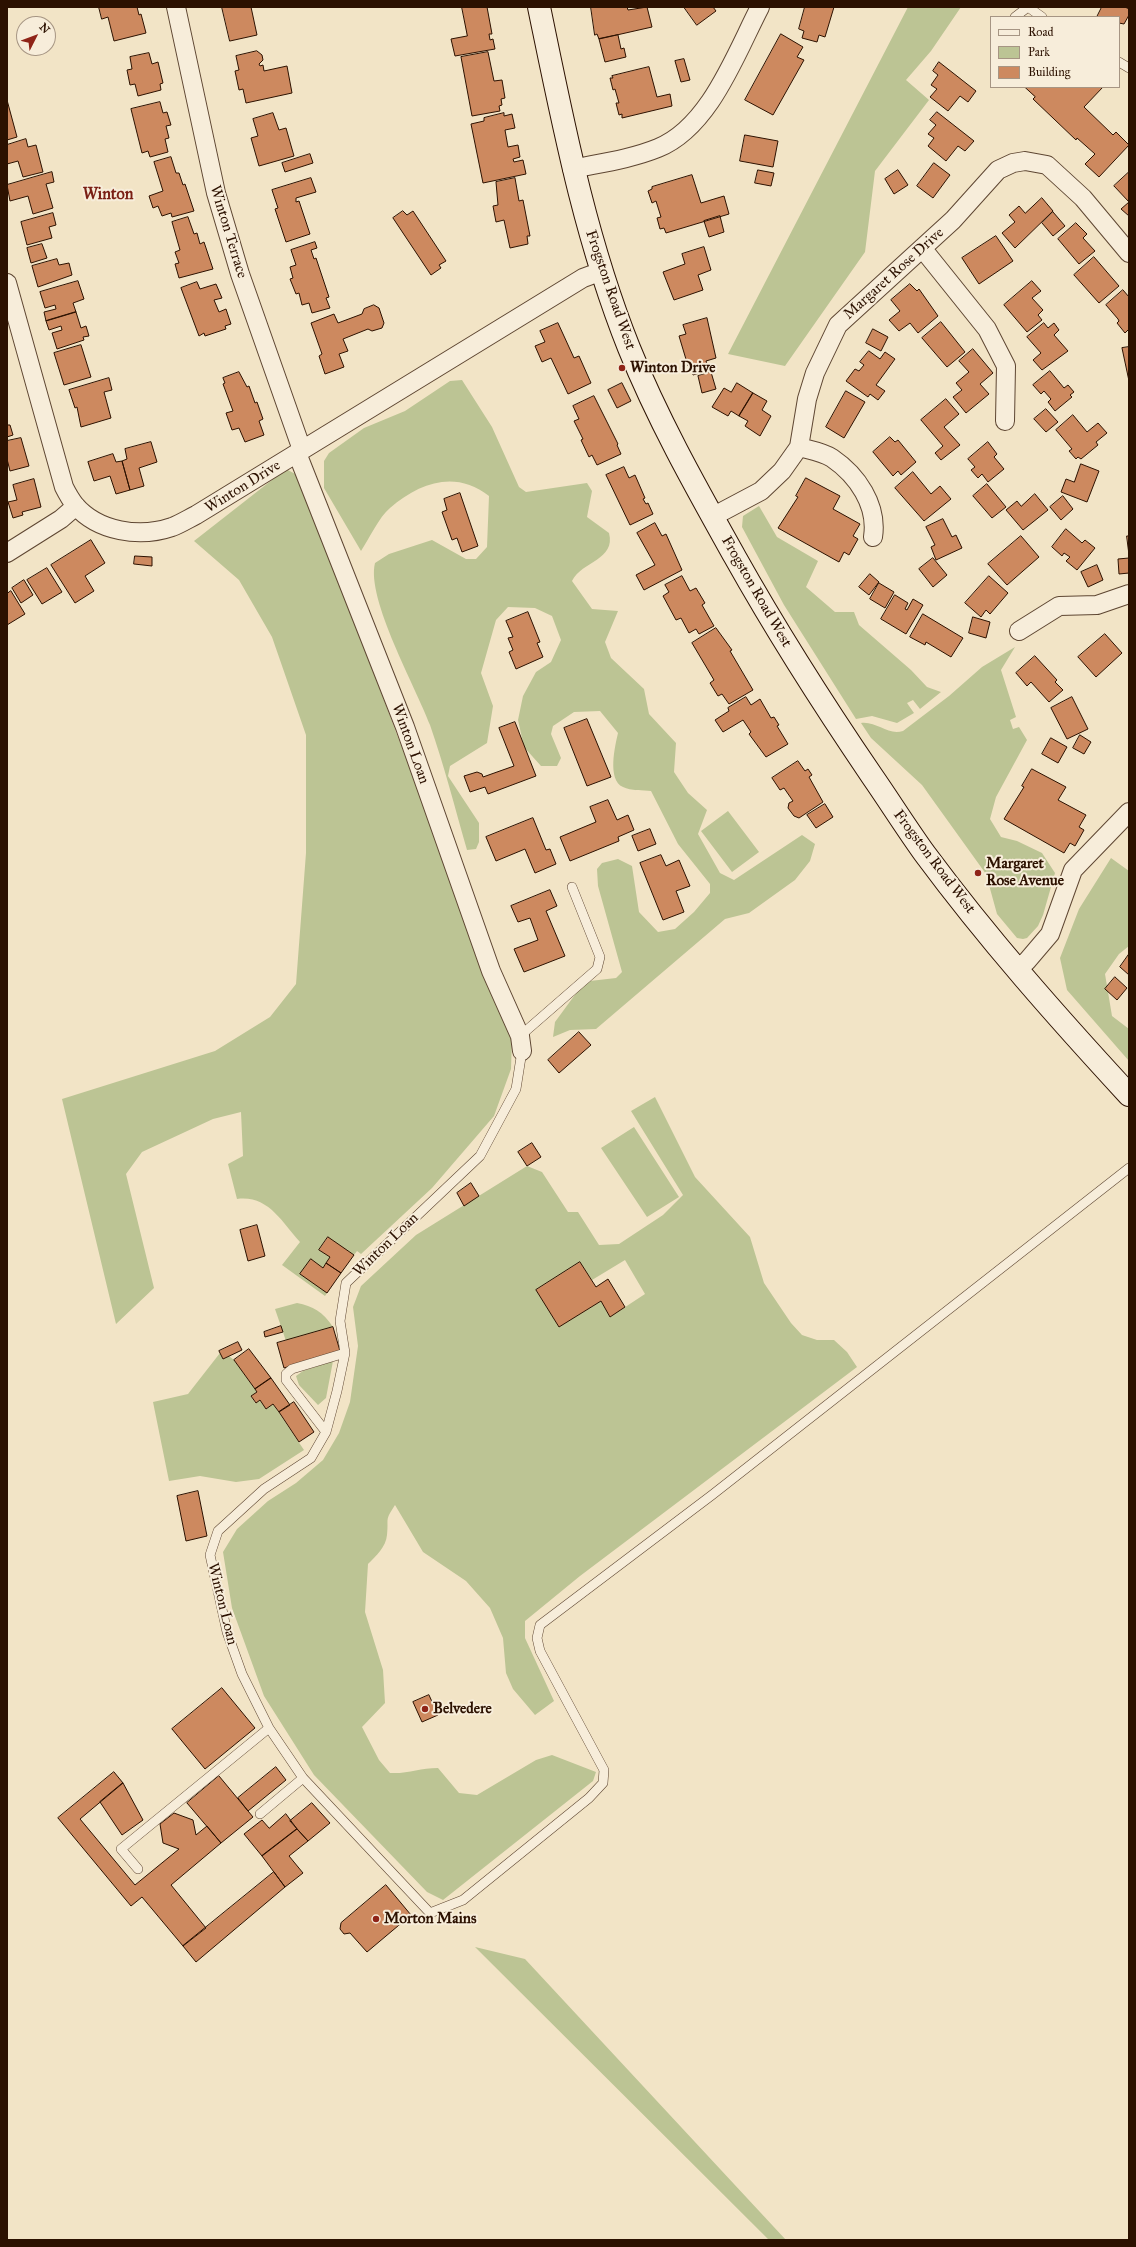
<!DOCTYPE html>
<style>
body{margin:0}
#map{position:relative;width:1136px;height:2247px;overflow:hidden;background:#f2e4c6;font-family:"IM FELL Great Primer",serif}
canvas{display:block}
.frame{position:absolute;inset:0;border:8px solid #2c1100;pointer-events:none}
.legend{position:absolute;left:990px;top:16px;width:130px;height:72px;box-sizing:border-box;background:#f7edda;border:1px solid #a69583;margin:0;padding:5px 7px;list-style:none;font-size:12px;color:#2c1100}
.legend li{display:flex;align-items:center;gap:8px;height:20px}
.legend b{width:20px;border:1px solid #a69583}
.north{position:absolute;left:16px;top:16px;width:40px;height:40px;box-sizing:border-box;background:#f7edda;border:1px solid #a69583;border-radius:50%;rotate:48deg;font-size:11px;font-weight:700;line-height:16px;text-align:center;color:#2c1100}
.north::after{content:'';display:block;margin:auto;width:14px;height:18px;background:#8f2418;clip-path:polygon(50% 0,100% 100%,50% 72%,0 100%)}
</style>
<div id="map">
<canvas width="1136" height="2247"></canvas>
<div class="frame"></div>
<ul class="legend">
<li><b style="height:5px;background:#f7edda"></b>Road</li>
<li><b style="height:11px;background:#bcc494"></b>Park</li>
<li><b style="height:11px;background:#cd895f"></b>Building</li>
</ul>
<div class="north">N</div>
</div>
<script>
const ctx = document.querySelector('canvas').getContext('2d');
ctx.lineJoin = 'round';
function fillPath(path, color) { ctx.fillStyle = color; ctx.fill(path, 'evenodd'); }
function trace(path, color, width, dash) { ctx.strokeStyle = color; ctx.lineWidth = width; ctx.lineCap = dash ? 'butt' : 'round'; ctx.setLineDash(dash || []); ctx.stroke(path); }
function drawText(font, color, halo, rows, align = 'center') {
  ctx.font = font + ' "IM FELL Great Primer",serif'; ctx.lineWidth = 4; ctx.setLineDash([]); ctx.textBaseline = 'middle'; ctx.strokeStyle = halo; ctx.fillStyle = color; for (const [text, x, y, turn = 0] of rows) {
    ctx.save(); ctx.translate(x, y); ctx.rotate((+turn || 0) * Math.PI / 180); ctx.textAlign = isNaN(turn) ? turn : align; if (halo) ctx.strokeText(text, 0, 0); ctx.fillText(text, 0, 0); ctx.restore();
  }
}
fillPath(new Path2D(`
 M908,7H961L931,51L906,80L929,100L875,171L865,252L785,366L728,354Z
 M462,380L492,427L519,487L526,492L587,483L592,491L587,517L609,533C616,560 582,561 572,581L592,609L618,611L605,642L611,658L644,689L649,714L676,743L674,772L688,793L707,810L698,834L720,873L734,880L802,835L815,844L810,861L795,880L749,913L725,919L596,1029L570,1030L553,1037L555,1022L577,992L590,981L616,978L622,972L598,886L597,869L602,863L618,859L632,866L639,912L658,932L675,929L694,912L710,893V884L678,844L651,791C643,790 631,791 623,787C607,780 615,746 618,733L600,711L574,712L553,726L551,734L561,758L557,766H541L524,747L518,720L523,696L536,672L551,662L561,640L552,616L535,608L508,607L496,620L481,673L493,706L487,743L450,766L448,776L479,823V842L476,849L467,850C455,808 444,765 430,725C416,687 366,599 375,563L389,554L432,540L466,559H476L487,547L489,496C456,470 420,482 390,508C379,517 369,539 361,551L324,488V461L329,453L364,428L405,411L450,381Z
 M286,469L299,476L512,1038L511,1069L494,1116L432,1188L361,1254L357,1251L354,1255L327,1237L319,1250L330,1257L323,1268L311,1259L327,1293L325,1296L282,1265L300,1242C281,1221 268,1195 237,1199L228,1164L243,1156L241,1112L213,1119L142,1152L126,1174L154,1288L116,1324L62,1099L215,1051L270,1017L296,984L306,853V735L272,637L239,580L194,541Z
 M759,506L777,537L818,561L806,587L835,612H854L859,625L911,670L927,687L941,692L920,709L913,700L907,703L914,713L897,723L872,716L856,719L784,605L742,527L743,516Z
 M1015,647L1001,670L1016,717L1010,720L1013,729L1019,727L1027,740L996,797L990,819L1001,837L1017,841L1042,853L1055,873L1043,915L1038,926L1027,938L1023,939L1017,938L997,914L986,874L922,785L871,738L861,723C877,721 888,736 903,731L949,696L982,667Z
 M728,811L759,852L732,872L701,831Z
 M1111,858L1129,871V946L1119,954L1105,974L1112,1016L1129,1029V1061L1067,990L1060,958L1079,909Z
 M655,1097L695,1177L750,1237L764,1283L791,1323L802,1335L817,1340H834L847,1352L857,1367L580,1576L525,1621V1638L554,1701L535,1715L513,1689L506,1673L503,1638L490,1608L466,1581L423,1552L395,1505C384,1522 389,1517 387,1535C386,1547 376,1556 368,1564L365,1612L383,1670L385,1703L362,1727L379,1760L390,1773C408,1774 420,1768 438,1768L459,1793L477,1795L536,1760L552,1755L596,1772L593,1781L443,1900L427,1892L314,1775L264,1696L232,1608L223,1552L237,1529L268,1501L296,1483L323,1460L339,1433L350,1402L358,1346L353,1307L361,1286L416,1235L527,1166L542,1172L568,1212H578L599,1245L619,1244L663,1215L683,1195L631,1111ZM625,1260L645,1294L610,1317L601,1301L559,1327L536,1290L580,1262L592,1280Z
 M634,1127L679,1197L647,1217L601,1148Z
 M297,1303C313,1306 323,1312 333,1327L286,1341L275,1309Z
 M220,1353L223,1359L229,1356L234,1360L257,1392L251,1396L255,1403L260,1400L266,1409L273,1404L304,1450L259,1479L236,1482L200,1476L169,1481L153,1402L188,1394Z
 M333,1361L326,1398L318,1405L299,1385L296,1376L303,1371Z
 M475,1947L525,1959L786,2240H769Z`), '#bcc494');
const building = new Path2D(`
 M99,7H137L139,15L141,14L146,33L114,41L108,17L102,19Z
 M222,7H251L257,35L230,41Z
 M462,7H487L492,34H489L490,40L493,39L495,49L455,56L451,39L467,36Z
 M591,7H627L628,10L647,7L652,27L599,39L597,34L595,35Z
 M684,7H713L716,11L697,25Z
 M805,7H834L825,37L819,35L817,42L802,38L804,31L799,29Z
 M1102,7H1125L1129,9V15L1124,24L1119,23V17H1097Z
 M781,34L803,47L797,57L804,60L773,115L745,100Z
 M618,35L621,49L624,48L626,57L605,62L599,39Z
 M257,51L262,55L263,60L259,64L260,66L263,65L264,71L287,66L292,93L246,103L243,89L239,90L235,71L239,70L236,56Z
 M488,52L494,81L502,80L505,98L501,99L502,105L499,106L500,111L472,116L461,57Z
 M149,53L152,64L158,62L163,83L160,84L161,90L138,96L135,84L130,85L127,70L132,69L130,57Z
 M684,59L690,80L681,82L675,61Z
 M939,62L976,91L968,102L960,96L948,111L930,97L937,89L931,85L938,75L933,71Z
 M649,67L657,97L670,94L672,106L622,118V114L619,115L616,103H619L615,89L613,90L610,78H613L612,76Z
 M1025,87H1103L1084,107L1113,135L1116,132L1129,145L1099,177L1085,164L1095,154L1077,138L1076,140L1033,99L1035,97Z
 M7,100L17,137L7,140Z
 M160,102L163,113L167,112L171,125L166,126L169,138L165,139L168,152L150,157L148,151L142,153L131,109Z
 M937,112L974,141L965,151L958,146L946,161L928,146L934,138L928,134L936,125L930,120Z
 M273,113L279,130L286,128L294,156L259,166L251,138L258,136L253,119Z
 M504,113V116L512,114L515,128L505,130L508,147L518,145L520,157L513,159L514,162L523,160L526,174L483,183L471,124L484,121V118Z
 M745,135L778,141L773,167L740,161Z
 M26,139L28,147L36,145L43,172L23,177L18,161L7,164V145Z
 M310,154L313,163L285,172L282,163Z
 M171,157L176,173H179L183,185L185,184L194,211L172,217L171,213L162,216L158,206L153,208L149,196L163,191L154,162Z
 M934,163L950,175L933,198L917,186Z
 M758,170L774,173L771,186L755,183Z
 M898,170L908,185L894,194L885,179Z
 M52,172L54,182L46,184L53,208L33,214L28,196L10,201L7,185Z
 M1129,172V216L1121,209L1129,202L1114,186Z
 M692,175L701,203L724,196L729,214L666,233L664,228L660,229L657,218L661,217L656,201L652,203L648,191L652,189V187Z
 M311,178L316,192L296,198V202L299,201L310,234L286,242L275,209L278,208L272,190Z
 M515,178L519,201L523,200L530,236H527L528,244L510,248L504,220L496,222L493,206L498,205L496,182Z
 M1042,198L1053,211L1015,248L1002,233L1015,222L1009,215L1019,206L1025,213Z
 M403,211L407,215L413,211L446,261L439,265L441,268L431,275L393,218Z
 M1053,212L1065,226L1053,236L1042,223Z
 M53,213L56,225L49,227L52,238L27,245L21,222Z
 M720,216L724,232L709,237L704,221Z
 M188,217L194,234L197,233L200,244L204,242L213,269L179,278L175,264L179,263L175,252L180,250L172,222Z
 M1076,223L1087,234L1083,238L1095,251L1079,264L1058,239Z
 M996,236L1013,261L979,284L962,258Z
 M315,242L317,248L311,250L314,259L316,258L329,297L326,298L330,308L312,313L309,303L302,305L299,293L296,294L290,279L293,278L290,267L296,265L291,250Z
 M42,244L47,258L31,263L27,248Z
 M704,247L711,270L698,275L703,290L674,300L663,272L685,264L682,254Z
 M1094,257L1119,286L1099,303L1074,275Z
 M57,259L59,265L69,263L72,275L38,287L32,266Z
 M78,281L84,299L73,303L76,312L46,321L44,312L56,309L55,305L45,308L40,292Z
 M1032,281L1041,291L1032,298L1043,310L1038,315L1042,320L1027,332L1004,305Z
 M197,282L200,289L216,284L222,298L214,300L219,312L226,309L231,324L225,326L226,329L205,336L204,333L199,336L181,288Z
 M910,284L917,291L919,289L938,316L918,333L910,323L899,331L889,320L900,311L891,300Z
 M1123,290L1129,297V329L1125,333L1117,323L1119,321L1118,319L1106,305Z
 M374,305L379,308L384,323L382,328L372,331L368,329L343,339L348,351L339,354L344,367L325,374L319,356L322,354L311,323L334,314L338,323L362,314L364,309Z
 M76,312L81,328L86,326L89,336L83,337L84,340L57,349L52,333L62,330L61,326L49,330L46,321Z
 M707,318L716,358L706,361L709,370L693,375L690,365L688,366L679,336L686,334L683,325Z
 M941,322L965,352L947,367L922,338Z
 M558,323L574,358L579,356L591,383L568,394L551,358L542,362L535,346L545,342L540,331Z
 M1044,323L1048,328L1054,323L1059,330L1054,335L1068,351L1042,370L1033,360L1041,353L1027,337Z
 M873,329L888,337L881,351L866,343Z
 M81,345L91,377L64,385L54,353Z
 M1129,347V381L1122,348Z
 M973,349L993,373L980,384L989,394L966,413L953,397L962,390L956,383L969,372L959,361Z
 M869,351L880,359L885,352L895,359L876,385L885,391L878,400L870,394L868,397L846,381L855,369L859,371L864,365L860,362Z
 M1050,371L1064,388L1068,385L1074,392L1070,395L1072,397L1055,411L1048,402L1051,399L1044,391L1041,394L1033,385Z
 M239,372L247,387L249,386L255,403L257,402L263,419L259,421L264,435L245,442L239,428L232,430L226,413L233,411L223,384L225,383L223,378Z
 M711,372L716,389L702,393L698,376Z
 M109,378L112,390L104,392L111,418L81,427L77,407L75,408L69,390Z
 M622,383L631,401L617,408L608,390Z
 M737,383L753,393L739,416L731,411L728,416L712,407L724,388L731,392Z
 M846,391L865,402L844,438L826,427Z
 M753,393L767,401L762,410L771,416L760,436L745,426L748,421L739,416Z
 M594,396L618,444L617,445L621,454L597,465L592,455L589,457L581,440L583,439L574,421L579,419L573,406Z
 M946,399L959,414L944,427L960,445L941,460L935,453L943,446L921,420Z
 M1046,409L1058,422L1046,432L1034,419Z
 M1073,415L1087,432L1098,423L1107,433L1096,442L1098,445L1081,459L1078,457L1076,459L1069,451L1072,449L1056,430Z
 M7,425H10L13,435L7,437Z
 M890,437L895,442L898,440L916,462L901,475L898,471L893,476L873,452Z
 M21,438L29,466L10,471L7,459V441Z
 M151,442L157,462L139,468L144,486L130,490L122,461L127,459L125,449Z
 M988,442L997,454L994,457L1004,469L988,482L982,474L978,478L971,470L975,467L968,459Z
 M113,454L116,462L122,461L130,490L116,494L110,476L94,481L88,462Z
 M1081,464L1099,471L1087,502L1061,492L1066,479L1074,482Z
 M624,467L629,478L635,475L645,498L643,499L646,504L648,503L653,514L630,525L606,475Z
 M913,472L931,494L940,486L951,499L924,521L895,488Z
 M806,478L840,496L833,509L860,524L853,536L858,539L849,555L844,552L839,562L778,528L798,497L796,496Z
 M34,479L41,507L22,512L23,515L13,518L8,502L17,500L13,485Z
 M987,484L1006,507L992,518L973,496Z
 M460,493L478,546L462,552L457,538L452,540L442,512L447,510L444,499Z
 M1035,494L1048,510L1023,530L1006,510L1017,501L1021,506Z
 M1063,496L1073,509L1061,520L1050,507Z
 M943,519L952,537L956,535L962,548L936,560L931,547L935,545L926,527Z
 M655,523L662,536L666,534L682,570L644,590L636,575L655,565L637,533Z
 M1066,529L1082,543L1085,540L1095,548L1077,570L1066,561L1070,557L1064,553L1062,556L1052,547Z
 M1021,536L1039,557L1007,585L988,564Z
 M1127,536H1129V573L1119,574L1118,559L1129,558Z
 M91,540L105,563L85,576L94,591L75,603L51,565Z
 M135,556L152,557V566L134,564Z
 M933,558L947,575L933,587L919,569Z
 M1097,565L1103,580L1088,587L1081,572Z
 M47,568L62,592L42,604L27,580Z
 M870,574L879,582L869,595L859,587Z
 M682,576L690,591L696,588L705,603L702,605L714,626L699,634L696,629L689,633L681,618L676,620L663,596L669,592L665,585Z
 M989,576L1008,593L990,614L986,610L981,617L965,603Z
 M24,580L33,595L21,603L12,588Z
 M879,583L894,592L885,608L870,599Z
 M11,591L25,614L7,625V594Z
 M895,595L908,603L905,609L907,610L913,599L923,605L906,634L881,619Z
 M528,612L540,642L537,643L543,657L516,669L509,652L513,650L508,638L513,637L506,621Z
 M923,614L963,638L951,657L926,642L925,645L910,637Z
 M973,617L990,622L986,638L969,633Z
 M716,628L732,650L730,651L753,690L729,704L722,694L718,696L710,683L714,680L692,643Z
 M1105,634L1122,653L1096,677L1078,657Z
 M1035,656L1057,680L1055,682L1063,690L1049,702L1031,682L1027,686L1016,673Z
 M746,697L751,705L760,699L771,718L774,717L779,725L777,726L788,744L766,757L749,734L751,732L743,720L723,732L715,720L729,711L728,708Z
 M1072,697L1088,729L1067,739L1051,708Z
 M587,719L611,777L587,786L564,728Z
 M515,722L536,776L488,794L485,787L470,792L464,776L477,772L482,774L483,777L514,766L499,728Z
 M1080,735L1091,742L1084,754L1073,748Z
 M1051,738L1067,747L1058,763L1042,754Z
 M798,761L805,771L808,769L812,775L809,777L823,802L799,818L794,816L788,808L789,803L793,801L784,788L780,790L772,778Z
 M1032,769L1066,787L1058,800L1086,815L1079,827L1084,830L1075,846L1070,843L1064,853L1004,819L1024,787L1022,786Z
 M608,800L617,820L628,815L634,830L618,837L619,841L570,861L560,837L596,822L590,807Z
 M825,804L833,817L816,828L807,815Z
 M533,818L546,850L550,849L556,864L535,873L525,849L496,861L486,837Z
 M650,829L656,844L638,851L632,836Z
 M661,855L666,866L679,860L690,886L676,891L684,912L663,920L640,863Z
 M550,890L557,906L546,911L565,956L524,972L514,949L538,940L530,918L518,922L511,906Z
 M1129,954V975L1120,967Z
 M1115,977L1127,988L1117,1000L1105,989Z
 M579,1032L591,1045L559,1073L548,1060Z
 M532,1143L541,1157L527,1166L518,1152Z
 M471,1183L479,1196L464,1206L457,1193Z
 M257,1225L265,1256L248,1261L240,1230Z
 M328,1237L354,1255L341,1273L326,1263L330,1257L319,1250Z
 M311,1259L323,1268L326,1263L341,1273L327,1293L300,1274Z
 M580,1262L596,1287L608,1279L625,1307L610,1317L601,1301L559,1327L536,1290Z
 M281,1326L283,1332L265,1337L264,1332Z
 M333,1327L340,1351L284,1368L277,1343Z
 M238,1342L242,1350L223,1359L219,1351Z
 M249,1349L271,1378L255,1389L234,1360Z
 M271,1378L290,1405L279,1412L273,1404L266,1409L260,1400L256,1403L251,1396L257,1392L255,1389Z
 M294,1402L314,1432L299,1442L279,1412Z
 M198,1491L207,1536L186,1541L177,1496Z
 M222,1688L255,1728L205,1769L172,1729Z
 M429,1695L438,1715L422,1722L413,1702Z
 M276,1767L286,1780L248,1811L238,1798Z
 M114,1772L123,1783L80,1819L135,1885L179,1849L163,1843L160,1824L174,1813L193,1820L196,1835L207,1826L221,1843L171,1885L206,1928L183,1946L142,1897L131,1906L58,1818Z
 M219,1776L253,1817L221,1843L187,1803Z
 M123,1783L143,1820L122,1835L100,1802Z
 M312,1803L330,1823L308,1841L290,1821Z
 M286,1814L297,1829L262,1856L244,1834L262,1820L269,1828Z
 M297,1829L308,1841L289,1856L303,1873L285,1887L262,1856Z
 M274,1872L285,1887L196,1962L183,1946Z
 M386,1885L411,1915L367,1952L350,1933L344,1934L340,1929L341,1923Z`);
fillPath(building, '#cd895f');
trace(building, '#2c1100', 1);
const service = new Path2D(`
 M1015,17L1028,7L1042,17
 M1119,62L1129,68
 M520,1036L597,969L600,957L572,887
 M522,1051L516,1089L480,1156L346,1283L340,1321L345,1353L337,1391L326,1432L311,1458L264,1489L218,1531L210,1555L227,1632L242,1674L269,1728L303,1778L430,1913L463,1900L589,1798L603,1783L604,1770L540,1651L537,1638L540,1625L712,1495L1129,1168
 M326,1432L286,1380V1374L292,1369L345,1353
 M260,1814L303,1778
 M138,1869L121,1849L269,1728`);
const minor = new Path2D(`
 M176,7L216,193L240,274L302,450
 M572,169C601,163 631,159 658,148C710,127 736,53 760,7
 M922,248L987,329L1006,366L1005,421
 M7,283L64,487C67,493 71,500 75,505C98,532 140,538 172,527C180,524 188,519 196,515L583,278L602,271
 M799,447C810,450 823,452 832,458C857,475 878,505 873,537
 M297,453L405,727L491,971L520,1036L522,1051
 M712,517L761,491L782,471L799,447L807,399L815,373L838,325L953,220L998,170L1013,163L1025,161L1047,165L1083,198L1129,253
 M7,553L61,519L76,506
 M1019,631L1059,606L1097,605L1129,594
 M1016,970L1027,961L1050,934L1073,870L1129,812`);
const secondary = new Path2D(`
 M539,7C563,123 585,238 629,348C658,420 697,489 735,557C777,632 823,704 872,776C890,802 907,829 925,854C988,939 1058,1018 1129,1095`);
trace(service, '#5e4632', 10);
trace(minor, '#5e4632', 20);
trace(secondary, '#2c1100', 24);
trace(service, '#f7edda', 9);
trace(minor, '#f7edda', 18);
trace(secondary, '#f7edda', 22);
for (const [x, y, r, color] of [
 [622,368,4,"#8f2418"],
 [978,873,4,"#8f2418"],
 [425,1709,4,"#8f2418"],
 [376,1919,4,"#8f2418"]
]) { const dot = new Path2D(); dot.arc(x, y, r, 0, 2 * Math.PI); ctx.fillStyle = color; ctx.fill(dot); trace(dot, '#f7edda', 1.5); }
drawText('15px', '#2c1100', '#f7edda', [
 ["Winton Terrace",228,232,73],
 ["Margaret Rose Drive",894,274,-42],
 ["Frogston Road West",610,290,71],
 ["Winton Drive",243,487,-32],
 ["Frogston Road West",756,592,60],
 ["Winton Loan",410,744,70],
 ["Frogston Road West",934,862,53],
 ["Winton Loan",386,1245,-44],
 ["Winton Loan",222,1604,76]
]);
drawText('bold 15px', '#2c1100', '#f7edda', [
 ["Winton Drive",630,368],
 ["Margaret",986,864],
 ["Rose Avenue",986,881],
 ["Belvedere",433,1709],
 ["Morton Mains",384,1919]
], 'left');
drawText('bold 16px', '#7a1f14', '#f7edda', [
 ["Winton",108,195]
]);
</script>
